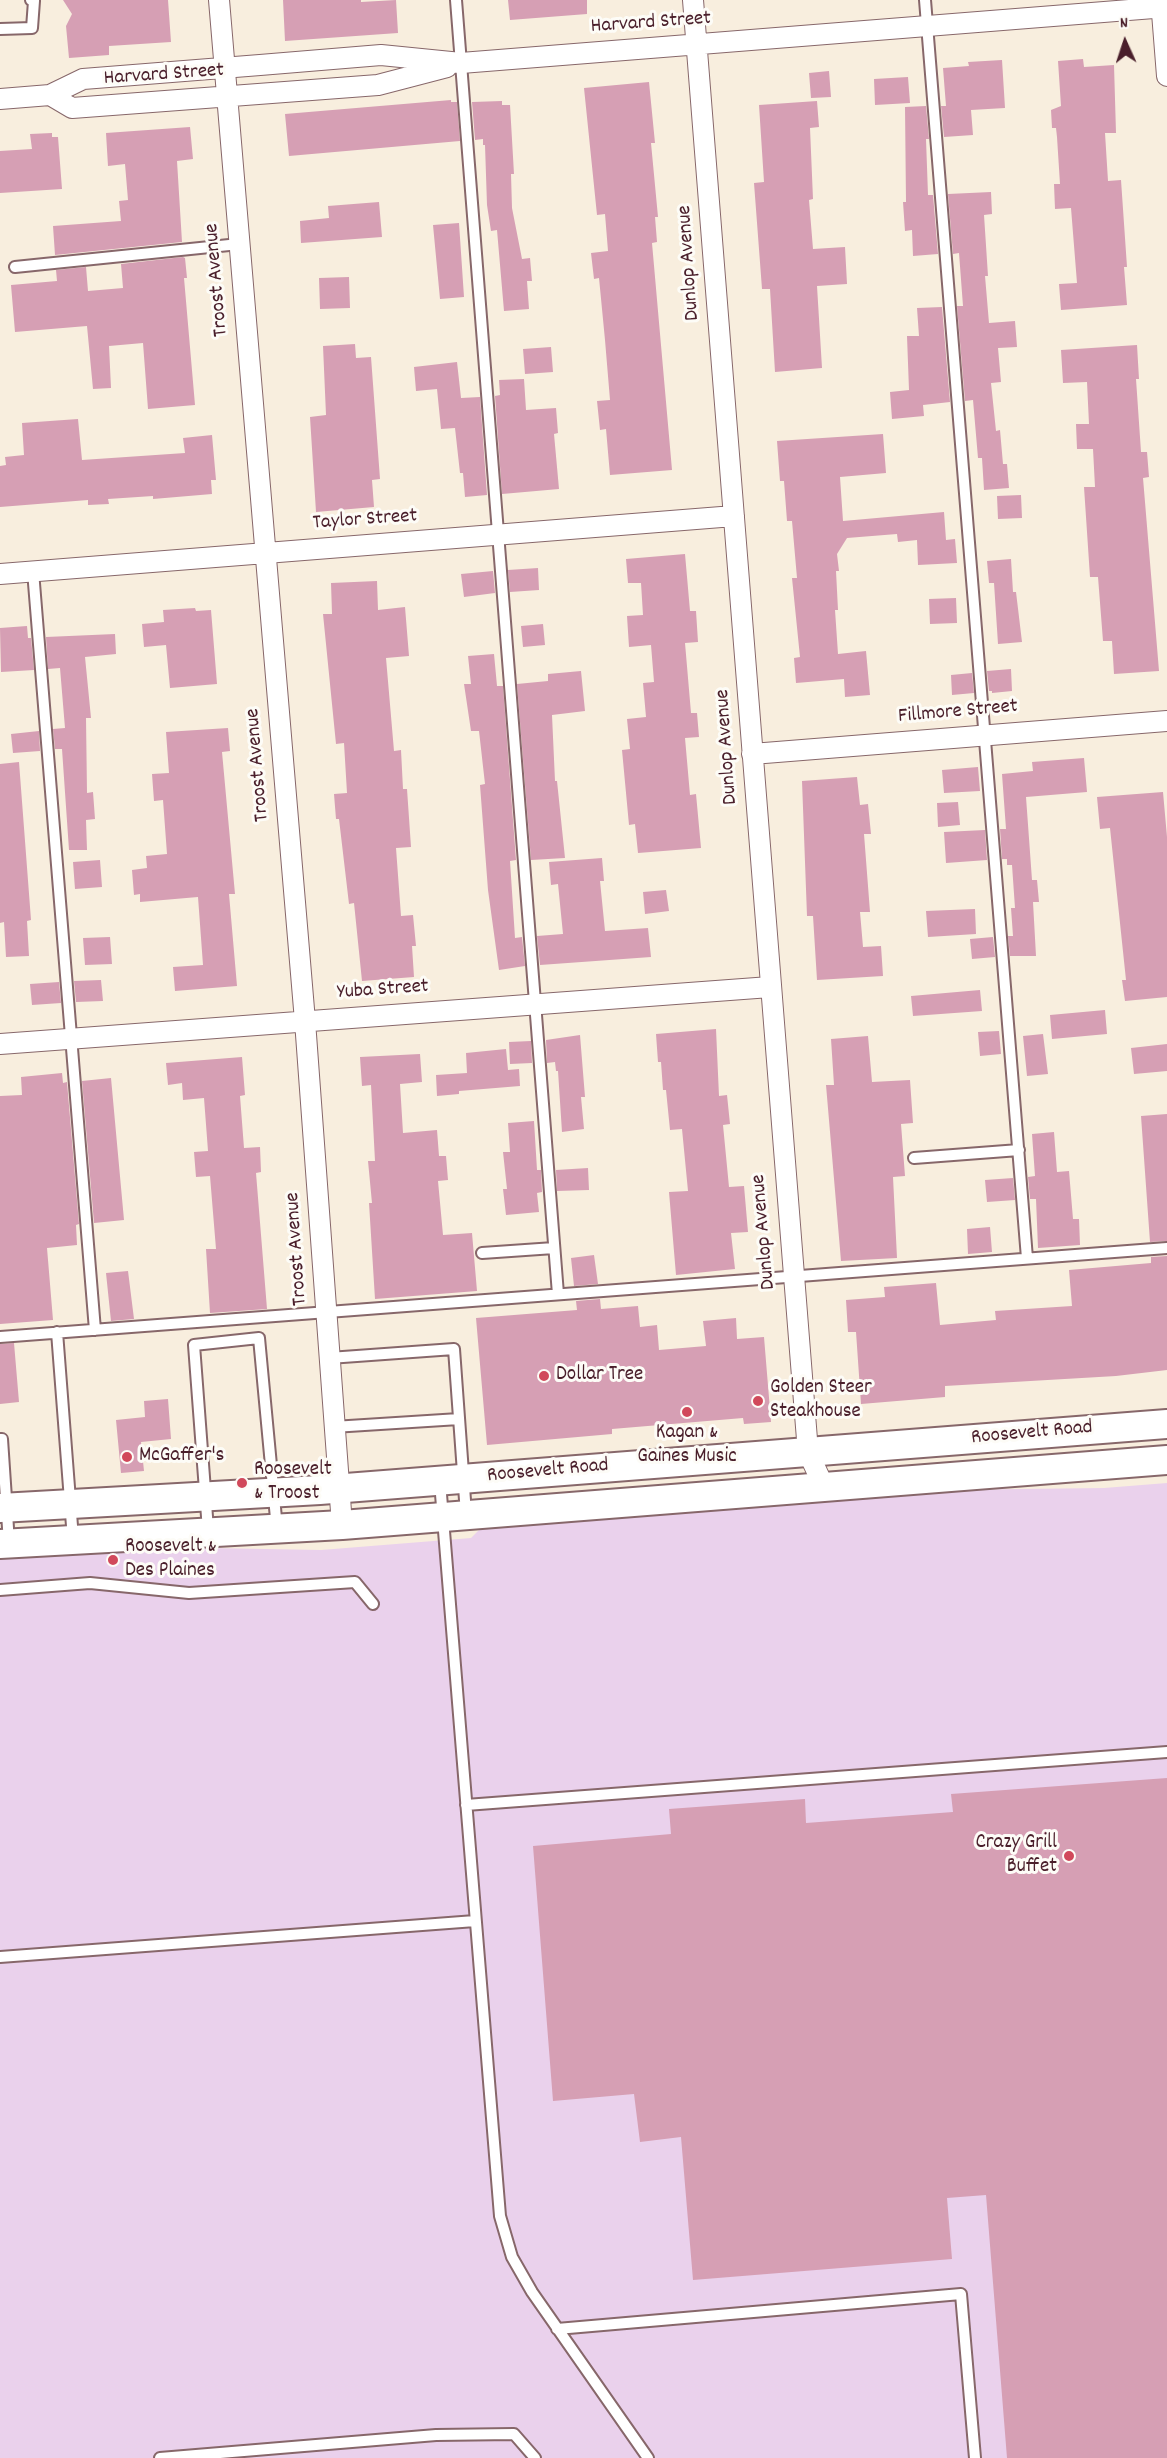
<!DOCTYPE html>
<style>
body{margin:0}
#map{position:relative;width:1167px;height:2458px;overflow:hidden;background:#f8eede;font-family:Dekko,sans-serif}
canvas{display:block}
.north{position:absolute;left:1095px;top:12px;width:60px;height:60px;-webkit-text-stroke:4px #fdfcf7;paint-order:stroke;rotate:357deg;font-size:16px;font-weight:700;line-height:24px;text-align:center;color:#4a1f2b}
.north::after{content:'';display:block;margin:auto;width:21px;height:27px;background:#4a1f2b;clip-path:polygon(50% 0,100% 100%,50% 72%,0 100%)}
</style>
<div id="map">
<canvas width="1167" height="2458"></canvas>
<div class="north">N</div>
</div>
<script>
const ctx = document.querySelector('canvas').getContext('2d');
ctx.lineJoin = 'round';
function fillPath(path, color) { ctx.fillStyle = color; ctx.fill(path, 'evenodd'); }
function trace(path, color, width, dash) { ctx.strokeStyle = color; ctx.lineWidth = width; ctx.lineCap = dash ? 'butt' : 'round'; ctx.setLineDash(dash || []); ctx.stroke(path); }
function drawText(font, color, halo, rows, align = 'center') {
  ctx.font = font + ' Dekko,sans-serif'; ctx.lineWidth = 6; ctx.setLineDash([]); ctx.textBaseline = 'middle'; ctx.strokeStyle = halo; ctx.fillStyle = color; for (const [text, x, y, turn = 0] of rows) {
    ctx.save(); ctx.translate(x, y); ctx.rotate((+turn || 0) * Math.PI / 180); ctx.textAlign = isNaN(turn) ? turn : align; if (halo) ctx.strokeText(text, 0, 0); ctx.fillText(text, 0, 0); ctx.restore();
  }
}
fillPath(new Path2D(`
 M1167,1483V2458H0V1555L154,1547L321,1550L471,1538L479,1530L488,1525L936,1490L1104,1488Z`), '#ead1ec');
fillPath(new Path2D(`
 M63,0H168L171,42L109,46V55L69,58L66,26L72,14Z
 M283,0H361V2L396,0L398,33L285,41Z
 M508,0H587V14L510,20Z
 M1083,59L1084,67L1114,65L1116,133H1105L1108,181L1121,180L1127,267H1124L1127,305L1061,310L1059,284L1077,283L1071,208L1055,209L1054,184H1060L1057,137L1056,128H1052L1051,110L1061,106L1058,61Z
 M1002,60L1005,108L971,110L973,135L944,137L941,106H946L943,68L969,66L968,62Z
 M829,71L831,97L811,98L809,73Z
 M908,77L910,103L875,105L874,79Z
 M649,82L655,143H651L658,217H655L657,242L652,243L672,470L610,475L606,429L600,430L597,401L610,400L605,340L599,278L594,279L591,253L608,251L605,214L597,215L584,88Z
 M451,100V102H457L460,141L289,156L285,114Z
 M502,101V105H510L514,174H511L512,208L522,259L530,258L532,281H527L529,309L504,311L497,230L491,231L487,205L485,145H483V139L475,140L472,102Z
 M817,101L819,127L810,128L813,199L809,200L813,249L845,247L847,284L817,286L822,368L775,372L770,289H762L754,183L764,182L759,105Z
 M926,106L929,139H926L928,195H933L938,254L913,256L912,230L905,231L903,202H906L905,107Z
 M190,127L193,159L177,161L182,242L55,255L53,226L121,221L119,201L128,200L125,164L108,166L106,133Z
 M52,133V137H58L62,189L0,193V151L32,149L30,134Z
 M991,192L992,214L984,215L988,276H985L989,323L1015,321L1017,347L998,348L1001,382L991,383L996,431L1000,430L1003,464H1007L1009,488L984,490L982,458H978L973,400L965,401L957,306H963L959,253L953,254L948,194Z
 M379,202L382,237L301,243L300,221L329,218L328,206Z
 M459,223L464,297L440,299L433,225Z
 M183,257L185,258L187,278H184L195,405L148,409L143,343L109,346L111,388L93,389L87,326L15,332L11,285L57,281L56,270L86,267L88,291L123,288L121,264Z
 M349,277L350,308L320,309L319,278Z
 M942,307L950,402L923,405L924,416L892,419L890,392L909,390L907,336H919L917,308Z
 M355,344L356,358L371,357L380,479L372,480L374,507L316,512L310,417L326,415L323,346Z
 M1137,345L1139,379H1136L1141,452H1147L1149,477L1143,478L1159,671L1114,674L1112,641H1103L1098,577H1090L1084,487H1095L1093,449H1077L1076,424H1089L1087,382L1063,383L1061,350Z
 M551,347L553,372L525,374L523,349Z
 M457,362L461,398L480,397L487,495L465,497L463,473H460L455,428L441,429L437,389L416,391L414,367Z
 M524,379L526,410L556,408L558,433L554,434L559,489L502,494L495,396L500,395L499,380Z
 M78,419L82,460L185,453L183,438L212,435L216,480H211L212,494L153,499V496L108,499L109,504L88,505V500L0,507V466L6,465L5,457L24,455L22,423Z
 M883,434L886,473L840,477L843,521L944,512L946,540L955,539L957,563L918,565L917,540L898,542L897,534L847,538L837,554L839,571H836L838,610H835L838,654L866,651L870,695L845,697L844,679L796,683L794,658L800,657L792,578H797L792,521H787L784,481H780L777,441Z
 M1021,495L1022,518L998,519L997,496Z
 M685,554L690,611H696L698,642L685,643L691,713H697L699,737L685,738L690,795L696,794L701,848L638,853L635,824L629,825L622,750L630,749L627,719L646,717L643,683L654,682L651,645L629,647L627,616L643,615L641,583H628L626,559Z
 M1011,559L1013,592H1016L1022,642L998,644L994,583H989L987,561Z
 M538,568L539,590L510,592L508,570Z
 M493,571L495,593L464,597L461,574Z
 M377,581L378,610L405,607L409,656L386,658L394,751L401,750L403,789H407L411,847L396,848L401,916L413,915L416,946H412L414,977L362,981L354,903L349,904L339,819H336L334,794L347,793L344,743L336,744L323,614H332L331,583Z
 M956,598L957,623L930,624L929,599Z
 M195,608L196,611L211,610L217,684L170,688L166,645L144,647L142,624L164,622L163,610Z
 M543,624L545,645L523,647L521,626Z
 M27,626L28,638H31L34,670L1,672L0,628Z
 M115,634L116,654L85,657L91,718H86L87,793L93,792L95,819L86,820L87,850H69L62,749H55L53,729L65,728L60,668L48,669L46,637Z
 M494,654L497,686H503L516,860L510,861L515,938L522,937L525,966L499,970L488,890L480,785L485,784L479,731H471L464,684H471L468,656Z
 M1011,669L1012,691L992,693V691H989L987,671Z
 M581,671L585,711L552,715L555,781H557L565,858L531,860L517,684L548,681V674Z
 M972,673L974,693L952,695L951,675Z
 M228,728L230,751L222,752L235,894H229L237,986L175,991L173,967L203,965L198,897L140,902V894L134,895L132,870L147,868L146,856L167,854L163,800L154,801L152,774L169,773L166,732Z
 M39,731L40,751L13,753L11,734Z
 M1084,758L1087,792L1026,797L1032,880H1037L1039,902H1033L1036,956H1010L1008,936H1013L1011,908H1015L1012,865H1007V859H1002L1000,829H1006L1002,774L1033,771L1032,762Z
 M19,762L31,920L27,921L29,956L6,957L4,922L0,923V764Z
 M978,767L980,791L944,793L942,770Z
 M857,777L860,805L868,804L871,834H864L870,912H860L863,947L881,946L883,976L817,980L813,916H807L802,781Z
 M1163,792L1167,837V997L1125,1001L1122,980H1126L1110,828L1100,829L1097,797Z
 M958,802L960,825L938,827L937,803Z
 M985,830L987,860L946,863L944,832Z
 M602,858L604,881H600L605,931L648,928L651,957L540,965L537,936L563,934L558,884L551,885L549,862Z
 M100,860L102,887L75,889L73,862Z
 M666,890L669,911L645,914L643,892Z
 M975,909L976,934L928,937L926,911Z
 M110,937L112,964L85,965L83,938Z
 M993,937L995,957L972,959L970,939Z
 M101,980L103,1001L76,1002L74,981Z
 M59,982L61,1003L32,1005L30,984Z
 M980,990L982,1011L913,1016L911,996Z
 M1105,1010L1107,1034L1052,1039L1050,1015Z
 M716,1029L719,1096L727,1095L730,1124L723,1125L729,1187L744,1186L748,1232L731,1233L735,1269L676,1275L669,1192L688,1191L682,1129L670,1130L666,1090H663L661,1062H658L656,1034Z
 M999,1031L1001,1054L980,1056L978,1032Z
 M1043,1034L1048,1074L1027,1076L1023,1036Z
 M580,1035L585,1097H581L584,1129L562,1132L558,1071H556L555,1062L547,1063L546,1040Z
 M868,1036L872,1082L910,1080L913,1123L901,1124L905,1176L893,1177L897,1258L841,1261L826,1085H834L831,1039Z
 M531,1041L532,1063L510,1064L509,1042Z
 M1167,1044V1071L1134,1074L1131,1048Z
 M506,1049L508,1070L519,1069L520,1086L459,1091V1094L437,1096L436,1075L467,1073L466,1053Z
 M420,1054L422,1082L400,1084L403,1133L437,1130L439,1156H446L448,1180L438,1181L443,1235L472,1233L477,1291L375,1299L369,1203H372L368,1161H375L371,1085L362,1086L360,1057Z
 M242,1057L245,1095L240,1096L244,1148L260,1147L261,1172L256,1173L267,1309L210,1313L206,1249H216L210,1176L196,1177L194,1152L208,1151L204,1098L183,1100L182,1083L168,1085L166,1063Z
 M62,1073L63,1083L67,1082L79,1224L76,1225L77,1245L47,1248L53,1320L0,1324V1096L22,1095L21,1077Z
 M111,1078L124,1220L94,1223L82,1081Z
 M1167,1114V1241L1150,1242L1141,1116Z
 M534,1121L537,1170H541L542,1192L537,1193L539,1212L506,1215L503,1189H507L503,1152H510L508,1123Z
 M1054,1132L1057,1172L1069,1171L1073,1219H1079L1080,1245L1038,1248L1036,1199H1030L1028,1177L1035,1176L1032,1134Z
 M588,1168L589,1190L557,1191L556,1170Z
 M1013,1178L1015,1200L987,1202L985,1180Z
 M990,1227L992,1252L968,1254L967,1229Z
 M594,1255L598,1284L574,1286L571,1258Z
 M1167,1256V1370L1116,1376L945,1386V1397L861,1404L856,1332H848L846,1300L885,1297L884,1287L936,1283L940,1325L996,1320L995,1311L1072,1306L1069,1270L1151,1263V1257Z
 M128,1271L134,1319L111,1321L106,1273Z
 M600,1299L601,1309L638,1306L640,1327L657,1325L659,1350L706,1346L703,1321L736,1318L737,1339L764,1337L771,1422L744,1424L743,1418L612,1429V1434L487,1445L476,1318L577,1310L576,1301Z
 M14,1343L19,1402L0,1404V1344Z
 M168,1399L171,1439L141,1442L144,1471L121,1473L116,1420L145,1417L144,1401Z
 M1167,1778V2458H1007L986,2195L947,2198L952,2259L693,2280L681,2137L640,2142L634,2094L553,2101L533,1846L671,1834L669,1809L805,1799L806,1823L953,1812L951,1794Z`), '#d69fb4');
const lane = new Path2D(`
 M456,0L558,1294
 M925,0L1027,1258
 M0,29L32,28L34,1L31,0
 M15,267L239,244
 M33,571L95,1330
 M914,1158L1019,1150
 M482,1253L554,1248
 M57,1332L73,1539
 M0,1337L1167,1248
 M329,1358L454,1349L466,1514
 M333,1427L459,1419
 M0,1439H2L9,1543
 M440,1482L500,2216L512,2257L532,2292L648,2458
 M208,1530L194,1345L259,1338L277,1529
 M0,1590L90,1583L189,1593L355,1582L373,1604
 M466,1805L1167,1752
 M0,1957L475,1921
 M557,2329L961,2294L975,2458
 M160,2458L436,2435L514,2434L535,2458`);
const street = new Path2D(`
 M219,0L305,1021L342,1525
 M693,0L808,1452L824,1487
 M1161,0L1167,76
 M50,95L72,108L378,85L447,67
 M0,99L50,95L83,79L260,65L381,55L461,63L1167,7
 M0,574L734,516
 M752,754L1167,721
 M0,1044L770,987`);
const secondary = new Path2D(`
 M0,1508L320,1490L1167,1424
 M0,1544L342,1525L1167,1460`);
trace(lane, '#87676a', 14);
trace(street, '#87676a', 22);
trace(secondary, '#87676a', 32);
trace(lane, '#fff', 10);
trace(street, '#fff', 20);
trace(secondary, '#fff', 28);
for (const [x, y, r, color] of [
 [544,1376,6,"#d1495b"],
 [758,1401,6,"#d1495b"],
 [687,1412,6,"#d1495b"],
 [127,1457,6,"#d1495b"],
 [242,1483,6,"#d1495b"],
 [113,1560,6,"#d1495b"],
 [1069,1856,6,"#d1495b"]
]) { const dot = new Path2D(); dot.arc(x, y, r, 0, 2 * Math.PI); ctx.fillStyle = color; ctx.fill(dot); trace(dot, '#fdfcf7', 2); }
drawText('21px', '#4a1f2b', '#fdfcf7', [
 ["Harvard Street",651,24,-4],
 ["Harvard Street",164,76,-4],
 ["Dunlop Avenue",690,263,-94],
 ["Troost Avenue",218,280,-95],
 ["Taylor Street",365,521,-4],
 ["Fillmore Street",958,713,-5],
 ["Dunlop Avenue",728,747,-94],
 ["Troost Avenue",259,765,-95],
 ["Yuba Street",383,991,-4],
 ["Dunlop Avenue",765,1232,-95],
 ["Troost Avenue",298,1249,-94],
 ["Roosevelt Road",1032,1434,-5],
 ["Roosevelt Road",548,1472,-5]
]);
drawText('21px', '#4a1f2b', '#fdfcf7', [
 ["Dollar Tree",556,1376],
 ["Golden Steer",770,1389],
 ["Steakhouse",770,1413],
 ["Kagan &",687,1434,"center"],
 ["Gaines Music",687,1458,"center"],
 ["McGaffer's",139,1457],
 ["Roosevelt",254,1471],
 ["& Troost",254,1495],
 ["Roosevelt &",125,1548],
 ["Des Plaines",125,1572],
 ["Crazy Grill",1057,1844,"right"],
 ["Buffet",1057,1868,"right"]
], 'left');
</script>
